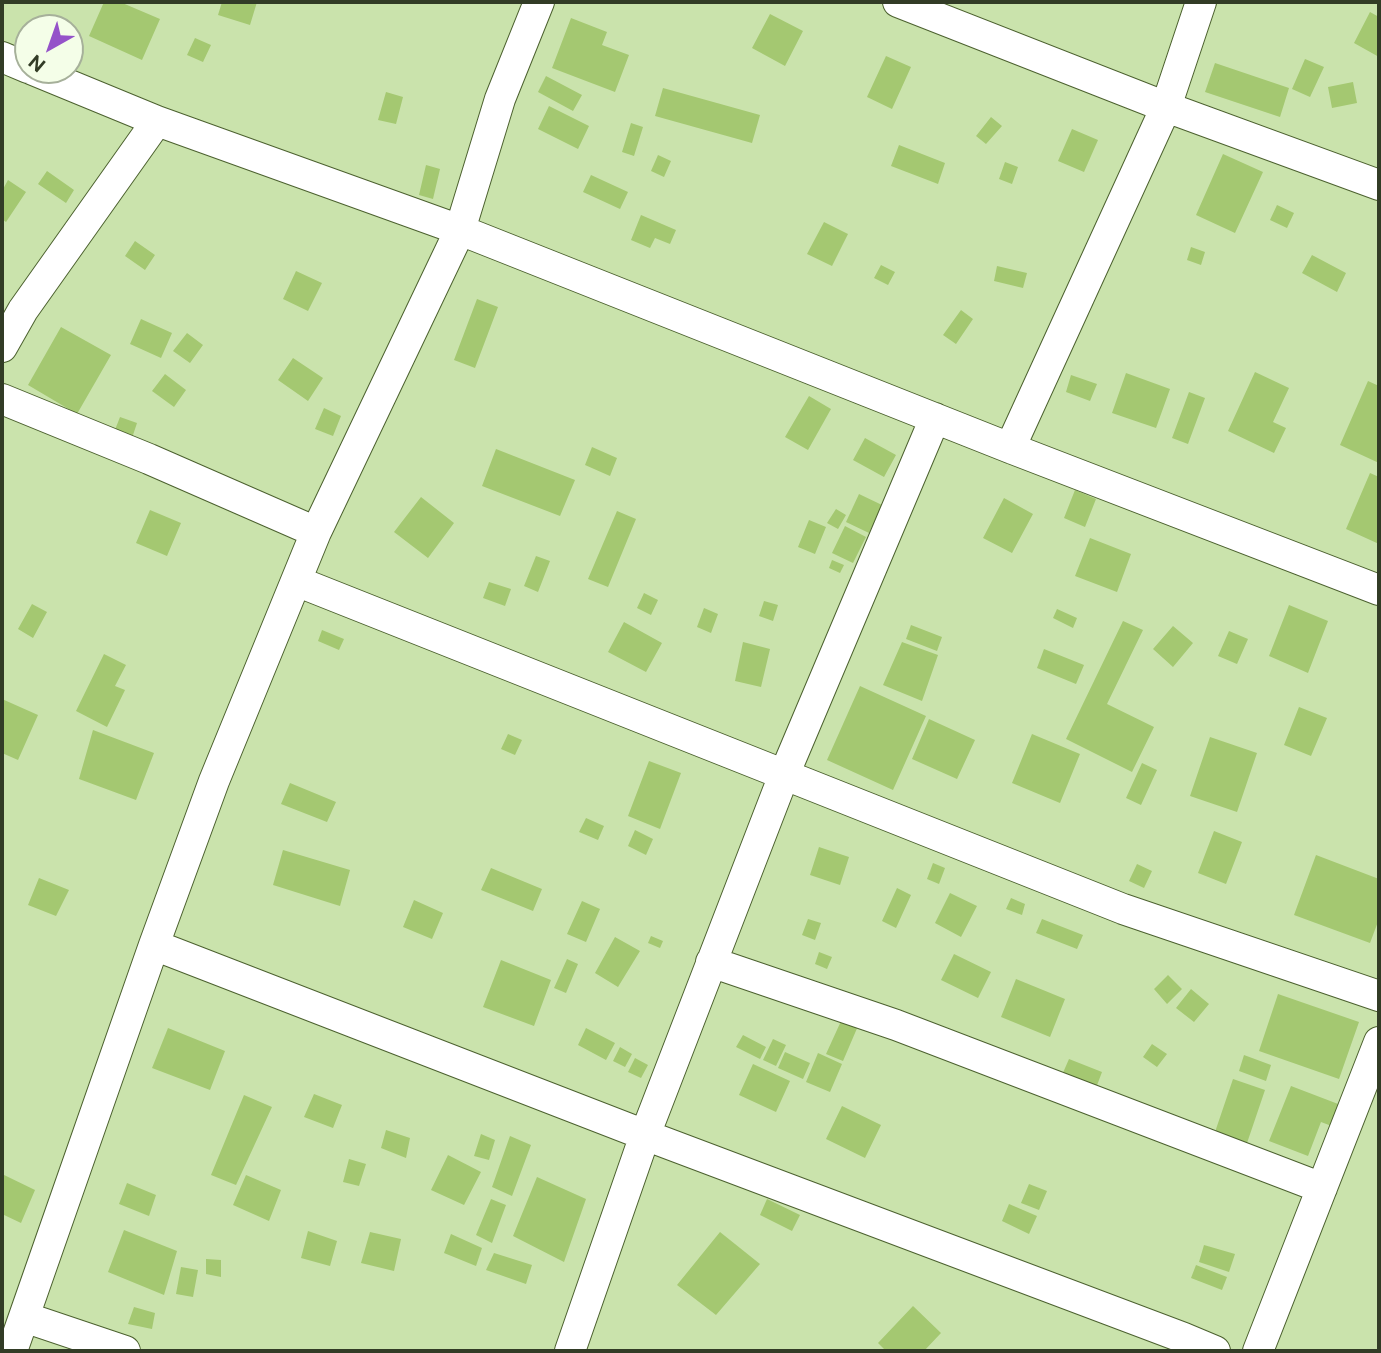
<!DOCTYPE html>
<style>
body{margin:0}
#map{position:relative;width:1381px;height:1353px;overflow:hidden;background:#cae3ac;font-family:"Public Sans",sans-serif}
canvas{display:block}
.frame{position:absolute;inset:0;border:4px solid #323c26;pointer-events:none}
.north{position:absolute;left:14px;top:14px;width:70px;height:70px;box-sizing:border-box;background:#f4fee8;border:2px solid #a6b09a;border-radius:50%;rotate:220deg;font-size:19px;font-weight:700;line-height:28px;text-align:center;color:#323c26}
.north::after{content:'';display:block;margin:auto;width:24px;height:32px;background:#9553c9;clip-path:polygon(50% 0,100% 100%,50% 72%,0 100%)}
</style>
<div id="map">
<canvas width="1381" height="1353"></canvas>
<div class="frame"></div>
<div class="north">N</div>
</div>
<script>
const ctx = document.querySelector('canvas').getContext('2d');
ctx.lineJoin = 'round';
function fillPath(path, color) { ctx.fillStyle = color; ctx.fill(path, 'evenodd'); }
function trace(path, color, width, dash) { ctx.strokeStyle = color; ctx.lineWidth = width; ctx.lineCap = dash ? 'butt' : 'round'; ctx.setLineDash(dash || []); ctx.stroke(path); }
fillPath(new Path2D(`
 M104,2H120L160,19L142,60L89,36Z
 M222,2H257L250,25L218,15Z
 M1370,12L1379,17V57L1354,43Z
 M770,14L803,31L785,66L752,48Z
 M571,18L607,32L602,45L629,55L615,92L552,68Z
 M195,38L211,45L203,62L187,55Z
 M886,56L911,67L892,109L867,97Z
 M1305,59L1324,67L1310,97L1292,89Z
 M1215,63L1289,88L1280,117L1205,92Z
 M546,76L582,95L573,111L538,92Z
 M1353,82L1357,103L1332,108L1328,87Z
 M663,88L760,115L752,143L655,116Z
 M386,92L403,97L396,124L378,120Z
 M549,106L589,126L578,149L538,129Z
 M991,117L1002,126L986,144L976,136Z
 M631,123L643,127L634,156L622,152Z
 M1072,129L1098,140L1084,172L1058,161Z
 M899,145L945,163L938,184L891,166Z
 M1223,154L1263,172L1235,233L1196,215Z
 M658,155L671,161L664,177L651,171Z
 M1005,162L1018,167L1012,184L999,179Z
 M426,165L440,169L433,199L419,195Z
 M47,171L74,190L66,203L38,184Z
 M591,175L628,192L620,209L583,192Z
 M8,180L26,192L6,222L2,219V191Z
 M1277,205L1294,213L1287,228L1270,220Z
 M641,215L676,230L670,244L655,238L650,248L631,240Z
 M824,222L848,234L832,266L807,254Z
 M135,241L155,255L145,270L125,256Z
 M1191,247L1205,252L1201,265L1187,260Z
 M1312,255L1346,273L1337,292L1302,273Z
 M881,265L895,272L888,285L874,278Z
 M997,266L1027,273L1023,288L994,281Z
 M296,271L322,283L308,311L283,299Z
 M477,299L498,307L475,368L454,360Z
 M961,310L973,319L956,344L943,335Z
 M141,319L172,333L161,358L130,344Z
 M61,327L111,355L77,414L28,385Z
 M187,333L203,345L190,363L173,351Z
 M293,358L323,378L308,401L278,380Z
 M1255,372L1289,388L1273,422L1286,428L1274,453L1228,431Z
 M1126,373L1170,389L1156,428L1112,413Z
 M165,374L186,390L174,407L152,391Z
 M1071,375L1097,384L1090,401L1066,392Z
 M1368,381L1379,386V463L1340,445Z
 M1189,392L1205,398L1188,444L1172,438Z
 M809,396L831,409L808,450L785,437Z
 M324,408L341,416L333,436L315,429Z
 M120,417L137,423L131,441L113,435Z
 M865,438L896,455L884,477L853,460Z
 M592,447L617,458L610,476L585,465Z
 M496,449L575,480L560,516L482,486Z
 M1370,473L1379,477V544L1346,529Z
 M1075,490L1096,499L1085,527L1064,518Z
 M859,494L882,505L869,533L846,522Z
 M421,497L454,523L428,558L394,532Z
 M1004,498L1033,514L1012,553L983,538Z
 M836,509L846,515L838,529L827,523Z
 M150,510L181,523L167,556L136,543Z
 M617,511L636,519L608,587L588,579Z
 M809,520L826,527L815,554L798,547Z
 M845,526L866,537L853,563L832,553Z
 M1090,538L1131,554L1117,592L1075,576Z
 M536,556L550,561L538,592L524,586Z
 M832,560L844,565L840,573L829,568Z
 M489,582L511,589L505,606L483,598Z
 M644,593L658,600L651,615L637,608Z
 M764,601L778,605L773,621L759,616Z
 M32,604L47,612L33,638L18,629Z
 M1289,605L1328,621L1308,673L1269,656Z
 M704,608L718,614L711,633L697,627Z
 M1057,609L1077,618L1073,628L1053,618Z
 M1123,621L1143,630L1107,704L1154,727L1132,772L1066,739Z
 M624,622L662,643L646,672L608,652Z
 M911,625L942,637L937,651L906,639Z
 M1173,626L1193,643L1173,667L1153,649Z
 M322,630L344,639L339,650L318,641Z
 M1229,631L1248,639L1237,664L1218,656Z
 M743,642L770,649L761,687L735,681Z
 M902,642L938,655L922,701L883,685Z
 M1044,649L1084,665L1076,684L1037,668Z
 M104,654L126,665L115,686L125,690L107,727L76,711Z
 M860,686L926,716L893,790L827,760Z
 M2,699L38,715L18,760L2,753Z
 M1299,707L1327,718L1311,756L1284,745Z
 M929,719L975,740L957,779L912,759Z
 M93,730L154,753L136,800L79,779Z
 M508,734L522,740L515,755L501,749Z
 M1032,734L1080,754L1060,803L1012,783Z
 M1210,737L1257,753L1237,812L1190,796Z
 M649,761L681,773L660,829L628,816Z
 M1142,763L1157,770L1141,805L1126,798Z
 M290,783L336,802L327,822L281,804Z
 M586,818L604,826L598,840L579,832Z
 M635,830L653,839L646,855L628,846Z
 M1214,831L1242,842L1226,884L1198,873Z
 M819,847L849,857L840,885L810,875Z
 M283,850L350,870L340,906L273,885Z
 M1316,855L1379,879V919L1370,943L1294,915Z
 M933,863L945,868L939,884L927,879Z
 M1137,864L1152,871L1144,888L1129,881Z
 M491,868L542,889L533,911L481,890Z
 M39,878L69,890L56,916L28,905Z
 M897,888L911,895L896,928L882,921Z
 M950,893L977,906L961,937L935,923Z
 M1011,898L1025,904L1022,915L1006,909Z
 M414,900L443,913L432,939L403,927Z
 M582,901L600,909L586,942L567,934Z
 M808,919L821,923L815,940L802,935Z
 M1042,919L1083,935L1077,949L1036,933Z
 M651,936L663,941L660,948L648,943Z
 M615,937L640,951L618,987L595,973Z
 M819,952L832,957L827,969L815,964Z
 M954,954L991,972L978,998L941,980Z
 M567,959L578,964L566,993L554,988Z
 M501,960L551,980L534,1026L483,1007Z
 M1168,975L1182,989L1167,1004L1154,989Z
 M1016,979L1065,999L1050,1037L1001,1017Z
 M1191,989L1209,1004L1194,1022L1176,1008Z
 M1278,994L1359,1022L1339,1079L1259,1051Z
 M842,1019L858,1026L843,1061L826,1054Z
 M168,1028L225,1051L210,1090L152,1068Z
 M586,1028L615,1043L606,1060L578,1045Z
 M743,1035L766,1047L760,1059L736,1047Z
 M773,1039L786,1045L776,1066L763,1060Z
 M1152,1044L1167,1054L1157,1067L1143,1057Z
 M620,1047L632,1054L625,1067L613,1061Z
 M785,1052L810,1063L803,1079L778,1068Z
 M818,1053L842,1064L830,1092L806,1082Z
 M1244,1055L1271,1065L1266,1081L1239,1071Z
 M635,1058L648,1065L641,1078L628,1072Z
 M1069,1059L1102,1072L1096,1088L1062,1075Z
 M753,1064L790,1081L776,1112L739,1095Z
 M1233,1079L1265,1090L1246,1146L1214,1135Z
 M1291,1086L1346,1107L1337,1128L1321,1122L1308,1156L1269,1141Z
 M314,1094L342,1105L333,1128L304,1117Z
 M244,1095L272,1107L236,1185L211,1175Z
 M842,1106L881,1125L865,1158L826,1139Z
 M386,1130L410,1138L406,1158L381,1148Z
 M481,1134L495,1140L489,1160L474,1156Z
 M510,1136L531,1145L512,1196L492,1187Z
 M448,1155L481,1172L464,1205L431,1190Z
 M349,1159L366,1164L359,1186L343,1182Z
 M2,1174L35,1190L21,1223L2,1214Z
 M246,1175L281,1190L269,1221L233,1205Z
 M537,1177L586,1199L564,1262L513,1236Z
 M127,1183L156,1195L149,1216L119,1204Z
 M1029,1184L1047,1191L1039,1210L1021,1203Z
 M491,1199L506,1205L492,1243L476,1235Z
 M767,1199L800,1215L792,1231L760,1215Z
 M1009,1204L1037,1216L1029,1234L1002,1221Z
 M124,1230L177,1251L164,1295L108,1272Z
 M308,1231L337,1241L330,1266L301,1258Z
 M370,1232L401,1239L394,1271L361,1263Z
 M720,1232L760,1264L716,1315L677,1285Z
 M451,1234L482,1248L476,1266L444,1253Z
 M1204,1245L1235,1254L1229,1272L1199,1262Z
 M494,1253L532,1265L526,1284L486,1270Z
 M206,1259L221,1260V1277L206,1274Z
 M1196,1265L1227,1277L1222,1290L1191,1278Z
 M181,1267L198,1270L193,1297L176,1294Z
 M913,1306L941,1333L924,1351H886L878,1343Z
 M134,1307L155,1313L152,1329L128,1324Z`), '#a4c871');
const minor = new Path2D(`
 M898,2L1166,107L1379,185
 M2,57L28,68
 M33,70L157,121L460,230L1010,448L1379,590
 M2,347L23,310L157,121
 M2,399L149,459L316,532
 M1010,448L1166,107L1201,2
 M296,581L1123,909L1379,996
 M154,945L645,1135L1184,1338L1215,1351
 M711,962L896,1025L1322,1188
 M24,1317L125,1351
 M12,1351L154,945L214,781L316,532L460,230L500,99L539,2
 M570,1351L645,1135L784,775L935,418
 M1258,1351L1379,1042`);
trace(minor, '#4c612f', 32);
trace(minor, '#fff', 30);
</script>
